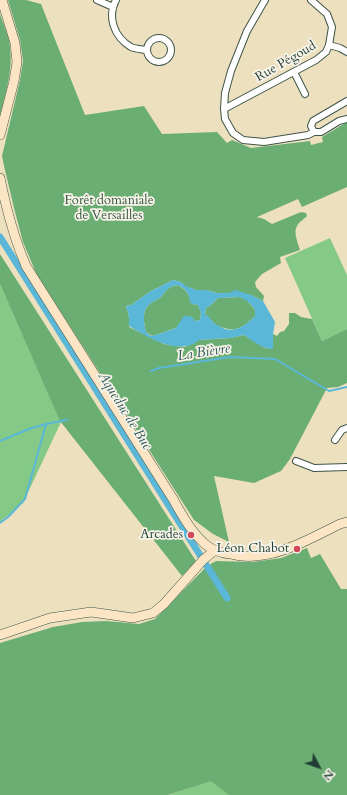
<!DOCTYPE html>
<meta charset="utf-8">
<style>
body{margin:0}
#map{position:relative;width:347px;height:795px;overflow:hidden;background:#ede0bf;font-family:Cardo,serif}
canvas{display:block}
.north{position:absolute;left:299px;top:747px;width:40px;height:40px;-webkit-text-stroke:3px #f7f3e8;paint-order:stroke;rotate:131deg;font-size:11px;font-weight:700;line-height:16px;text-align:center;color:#1f3d34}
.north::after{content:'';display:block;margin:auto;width:14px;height:18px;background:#1f3d34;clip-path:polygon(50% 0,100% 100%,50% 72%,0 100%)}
</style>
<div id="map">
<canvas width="347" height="795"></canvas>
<div class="north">N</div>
</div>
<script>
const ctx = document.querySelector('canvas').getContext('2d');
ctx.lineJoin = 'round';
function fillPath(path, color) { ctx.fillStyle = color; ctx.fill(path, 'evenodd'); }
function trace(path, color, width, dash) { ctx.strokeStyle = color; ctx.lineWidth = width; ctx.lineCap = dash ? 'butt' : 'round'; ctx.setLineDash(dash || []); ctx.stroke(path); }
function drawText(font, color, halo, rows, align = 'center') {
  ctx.font = font + ' Cardo,serif'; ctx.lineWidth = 3.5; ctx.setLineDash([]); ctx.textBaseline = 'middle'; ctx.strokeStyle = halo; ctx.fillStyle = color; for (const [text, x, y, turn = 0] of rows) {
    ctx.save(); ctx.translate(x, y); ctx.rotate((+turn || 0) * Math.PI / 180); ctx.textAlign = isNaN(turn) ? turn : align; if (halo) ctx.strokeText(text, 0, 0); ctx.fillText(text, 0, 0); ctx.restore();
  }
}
fillPath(new Path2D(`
 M330,238L347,275V329L322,341L285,258Z
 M0,284L61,422L23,503L0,522Z
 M212,780L230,795H169Z`), '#84ca86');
fillPath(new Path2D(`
 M8,0H26L41,4L85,115L144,106L162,134L217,132L227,143L232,140L251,148L310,141L311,145L323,142L322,137L347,122V187L302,207L298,199L257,217L264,219L272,224L301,212L306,213L307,216C304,219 299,222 297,226C293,232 298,243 300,250L280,257L281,263L262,274L255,282L256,287L264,296L263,301L251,295L217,293L206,290H196L185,286L181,282L173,280L151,291L131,305L126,306L129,317V327L164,344L176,346L185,347L199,340L230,338L244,335L265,348L273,349V334L277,336L280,332L284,331L289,324V313H295L301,317L312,319L322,341L347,329V383L338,387L327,388L290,459L281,471L254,483L214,476L229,542L213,534L194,520L36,273L23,242L15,212L4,166L2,156L20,80L23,61L20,40Z
 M0,14C3,24 9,36 10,47C13,70 6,92 0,115Z
 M0,254L196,561L182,576L60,421L0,284Z
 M178,285C187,291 189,294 192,304L198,305L201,313L200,320L195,321L156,335L152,336L146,332C144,322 141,310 151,303C154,301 157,300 160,298C167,291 166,287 178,285Z
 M240,297L247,300L255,310V316C245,326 238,332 224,328C220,327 217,326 215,324C211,321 210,317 205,315L206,308L212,304L218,298Z
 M307,548L311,558L320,554L341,589H347V795H229L211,781L168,795H0V643L53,627L82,622L106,621L139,624L155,619L207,566L216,561L253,562L281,558Z`), '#6bae73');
fillPath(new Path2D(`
 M173,280L181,282L186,286L196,290H206L217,293H229L235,290L251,295L263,301L275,322L273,334V349C264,350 251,340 244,335L230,338L199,340C180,357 147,337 129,326V317L126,306L131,305L151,291ZM178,285C186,290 189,292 190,302L192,304L198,305L201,313L200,320L195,321C192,316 190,316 184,316L176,328L156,335L151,336L146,332C144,322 141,310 151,303C154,301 157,300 160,298C167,291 166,287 178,285ZM240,297C247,300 251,304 255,310V316C247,324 238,332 225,329C221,327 218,326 214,323C211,320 210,316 205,315L206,308L212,304L218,298Z`), '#5ab7d8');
trace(new Path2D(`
 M151,371L159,368L230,357L275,359L329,391L347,387
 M0,441L29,429L46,424L67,420
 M0,523L8,517L25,499L46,424`), '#5ab7d8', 2);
trace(new Path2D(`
 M0,237L227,598`), '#5ab7d8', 7);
const street = new Path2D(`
 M97,0L113,7
 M116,0C107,17 114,37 131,47C135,49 142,49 146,50
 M265,0L247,31L231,71L225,93L224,109L225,119L233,133L243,140L264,142L308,135L314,132
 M147 50a12 12 0 1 1 24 0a12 12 0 1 1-24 0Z
 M329,45L340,48L347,52
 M294,72L305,94
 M347,101L313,121L311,126L314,132H321L339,121L347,119
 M224,109L316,60L326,52L329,45L332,27L327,14L311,0
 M335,440L342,430L347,428
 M296,461L314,468L347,467`);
const secondary = new Path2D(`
 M0,135L14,81L17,62L15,43L2,0
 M0,178C6,208 14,238 26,266L173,499C182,515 191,532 205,544C212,550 221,553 230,554C238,556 247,557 255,556C285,554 313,537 340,524L347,522
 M0,635L50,618L91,612L133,618L153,613L164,604L203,560L215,550`);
trace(street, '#3e5549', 8);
trace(secondary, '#3e5549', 10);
trace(street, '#fff', 6);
trace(secondary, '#fce5c4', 9);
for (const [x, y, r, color] of [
 [191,535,4,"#d1495b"],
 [297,549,4,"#d1495b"]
]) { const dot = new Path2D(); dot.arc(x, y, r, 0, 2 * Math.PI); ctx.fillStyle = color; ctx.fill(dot); trace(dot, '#f7f3e8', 1.5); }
drawText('13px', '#1f3d34', '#f7f3e8', [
 ["Rue Pégoud",286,62,-30]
]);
drawText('13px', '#335944', '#f7f3e8', [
 ["Forêt domaniale",109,201],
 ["de Versailles",109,216]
]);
drawText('13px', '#1f3d34', '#f7f3e8', [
 ["Arcades",183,535],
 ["Léon Chabot",289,549]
], 'right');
drawText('italic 14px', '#2e5c5d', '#f7f3e8', [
 ["La Bièvre",204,353,-9],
 ["Aqueduc de Buc",124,411,58]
]);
</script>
